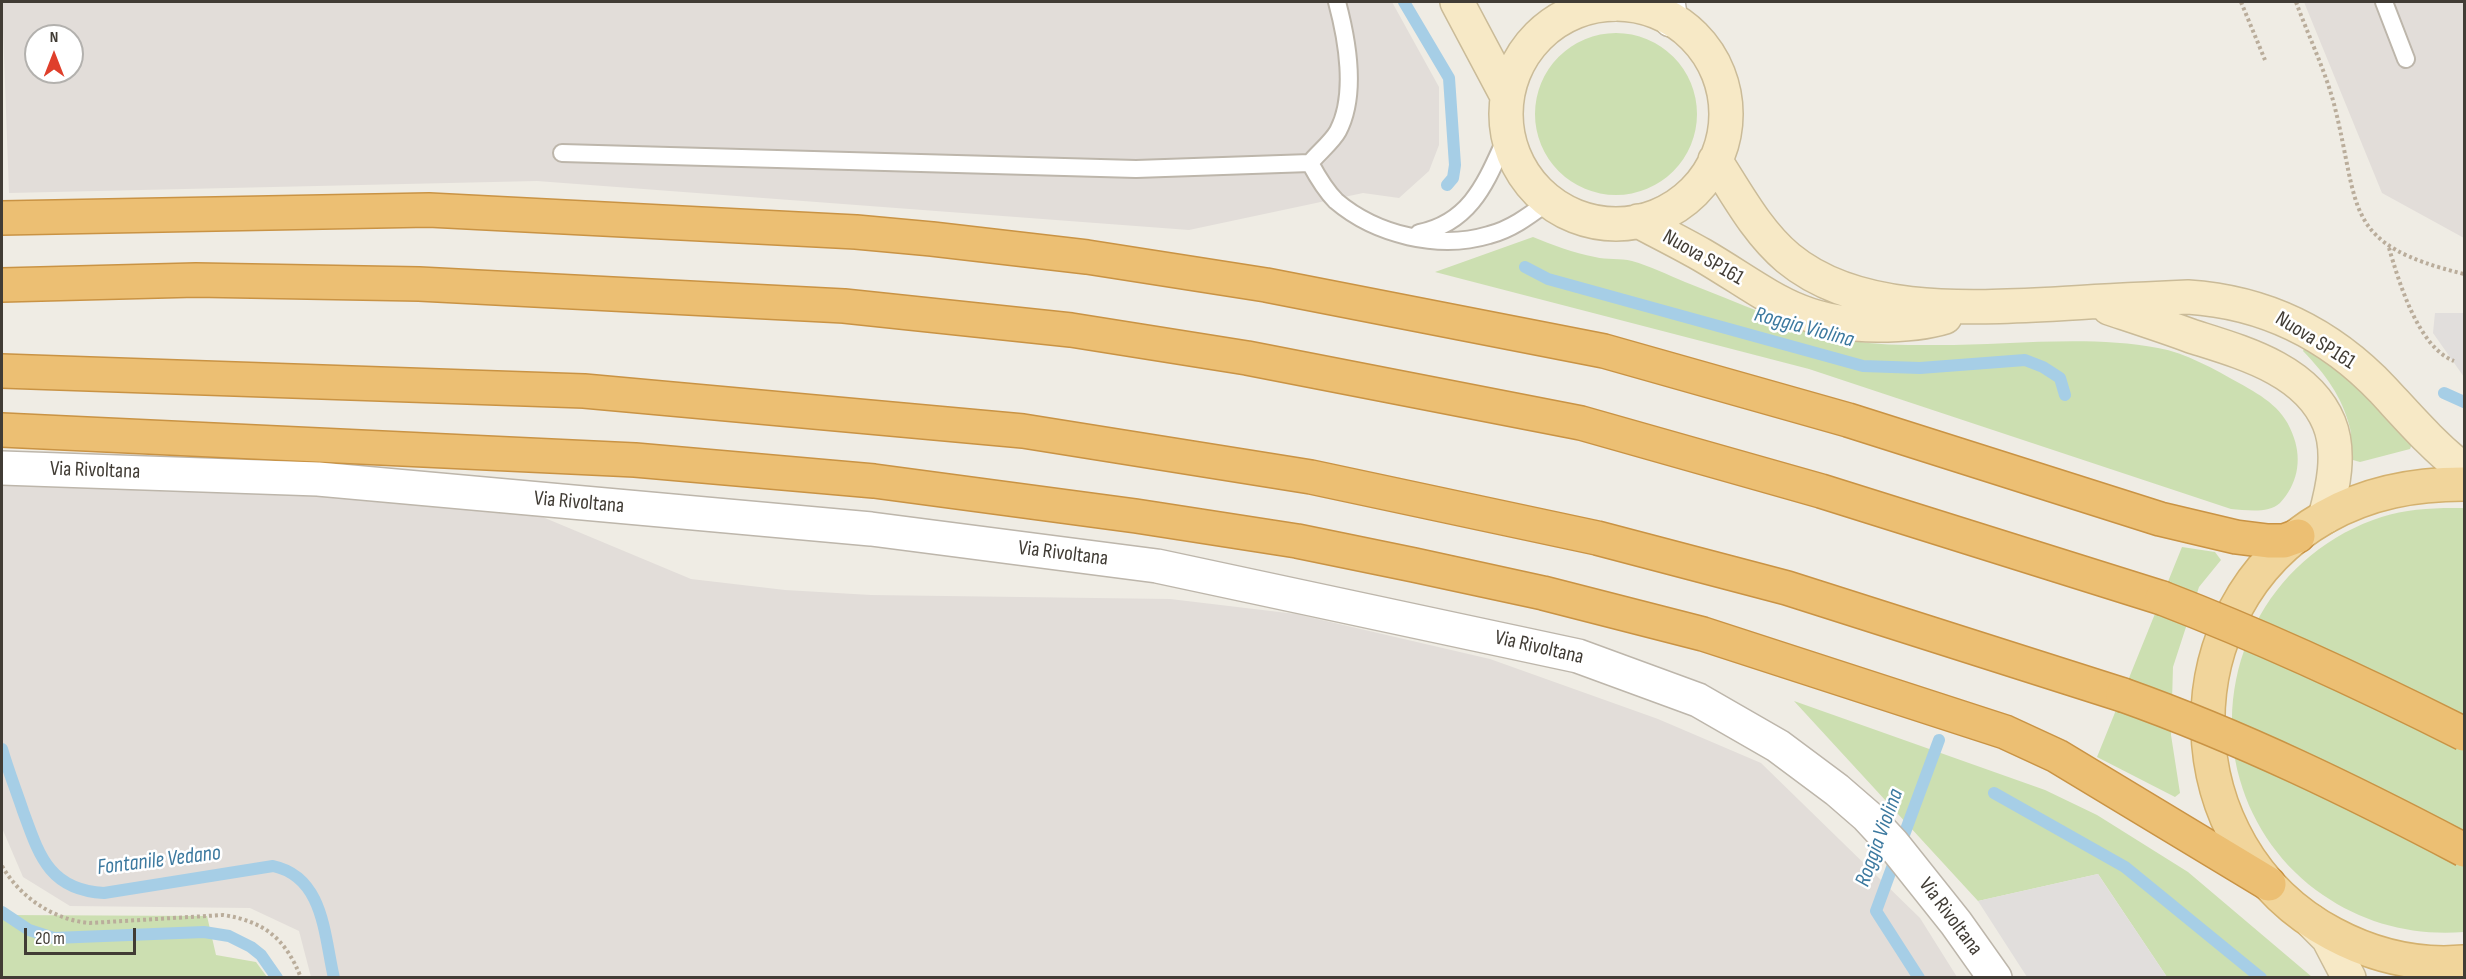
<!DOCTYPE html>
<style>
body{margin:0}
#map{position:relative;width:2466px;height:979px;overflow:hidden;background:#efece4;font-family:"Sofia Sans Condensed",sans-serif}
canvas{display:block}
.frame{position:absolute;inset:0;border:3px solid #413c35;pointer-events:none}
.north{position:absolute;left:24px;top:24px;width:60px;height:60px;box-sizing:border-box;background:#fff;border:2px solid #b3b1ae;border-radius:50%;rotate:0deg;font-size:16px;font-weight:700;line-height:24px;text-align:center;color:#413c35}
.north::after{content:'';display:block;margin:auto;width:21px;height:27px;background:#df3f2b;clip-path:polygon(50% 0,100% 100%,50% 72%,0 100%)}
.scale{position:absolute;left:24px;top:928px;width:112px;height:27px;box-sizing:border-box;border:3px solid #413c35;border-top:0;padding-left:8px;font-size:18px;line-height:21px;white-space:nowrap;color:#413c35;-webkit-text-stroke:4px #fff;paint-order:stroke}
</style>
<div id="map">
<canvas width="2466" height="979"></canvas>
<div class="frame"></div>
<div class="north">N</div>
<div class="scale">20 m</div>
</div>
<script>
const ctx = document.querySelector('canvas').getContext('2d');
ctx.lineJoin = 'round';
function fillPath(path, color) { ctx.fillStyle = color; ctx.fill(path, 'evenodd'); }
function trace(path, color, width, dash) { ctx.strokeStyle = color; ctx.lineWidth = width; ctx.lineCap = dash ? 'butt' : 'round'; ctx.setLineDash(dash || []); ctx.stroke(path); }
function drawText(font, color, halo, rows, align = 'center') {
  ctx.font = font + ' "Sofia Sans Condensed",sans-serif'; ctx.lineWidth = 5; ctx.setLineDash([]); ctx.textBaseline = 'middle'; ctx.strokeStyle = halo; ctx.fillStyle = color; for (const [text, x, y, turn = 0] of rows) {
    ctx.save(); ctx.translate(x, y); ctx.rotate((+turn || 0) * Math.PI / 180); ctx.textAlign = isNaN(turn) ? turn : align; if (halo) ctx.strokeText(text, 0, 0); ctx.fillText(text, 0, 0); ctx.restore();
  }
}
fillPath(new Path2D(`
 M2,2H1392L1439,87V145L1429,171L1399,198L1363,193L1189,230L537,181L9,193ZM36,36H72V72H36Z
 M2304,2H2464V238L2382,193Z
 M2,481L340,486L521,508L691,579L785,590L871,595L1170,599L1296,614L1490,659L1658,719L1761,763L1920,918L1957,977H311L299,931L250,908L70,906L23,877L2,828Z`), '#e2ddd9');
fillPath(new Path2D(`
 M1535 114a81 81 0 1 1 162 0a81 81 0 1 1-162 0Z
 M1533,237C1553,245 1573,253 1595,257C1607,260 1620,258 1632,261C1650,266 1668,275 1685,282C1739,303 1792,327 1849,340C1875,345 1901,345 1928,345C2002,346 2086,334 2158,348C2186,353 2214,369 2239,383C2264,397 2285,409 2294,438C2302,461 2297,485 2280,503C2268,514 2246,510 2231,509L1809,369L1435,272Z
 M2304,349C2337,356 2389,419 2412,444L2410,449L2360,462L2353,460C2348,451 2353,438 2350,428C2342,396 2325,374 2303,351Z
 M2444,508H2464V932C2414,936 2365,924 2323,895C2283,868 2253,826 2240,780C2210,672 2267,559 2373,520C2396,511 2419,509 2444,508Z
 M2182,547L2215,552L2221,560L2199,587L2173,667L2171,735L2180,793L2175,797L2097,757Z
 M1794,701L2045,790L2097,815L2188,872L2312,977H2167L2098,874L1978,901Z
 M2,915L207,916L216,955L256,962L267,977H2Z`), '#ccdfb1');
fillPath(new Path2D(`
 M2435,313H2464V377L2433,333Z
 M2098,874L2167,977H2027L1978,901Z`), '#e1dedc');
trace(new Path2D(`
 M1404,2L1449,78L1455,165L1453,178L1447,185
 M1525,267L1548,279L1863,366L1920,368L2025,360L2043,367L2060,378L2065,395
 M2444,393L2464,402
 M2,749C8,770 16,790 23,811C39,855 49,890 104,893L273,866C324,877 324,935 334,978
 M1994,793L2125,867L2261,978
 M2,912L29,930L54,938L204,932L229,936L251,947L261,955L277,978
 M1919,978L1876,911L1939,740`), '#a6cee6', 12);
const lane = new Path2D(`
 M2384,2L2406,59
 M562,153L1136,169L1310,163C1318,153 1332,142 1338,131C1357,95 1347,39 1337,2
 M1310,163C1317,176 1325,190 1336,201C1376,235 1439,250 1489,235C1512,229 1530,215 1549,201
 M1419,233C1473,222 1487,179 1508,134`);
const street = new Path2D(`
 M1668,2L1671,20
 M1613,4L1614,2
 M2,468L318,479L871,529L1157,566L1578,656L1698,700L1778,746L1837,790L1867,816L1893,844L1956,923L1995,978`);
const secondary = new Path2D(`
 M1457,2L1507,96
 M1506 114a110 110 0 1 1 220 0a110 110 0 1 1-220 0Z
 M1715,160C1737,194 1757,232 1788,258C1858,316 1971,308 2056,304C2100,301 2144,299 2188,297C2264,302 2330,334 2383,390C2409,418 2434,447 2464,470
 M1638,221C1659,232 1681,243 1702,255C1767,293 1797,325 1877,325C1899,325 1923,324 1945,317
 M2109,308C2136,317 2164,326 2191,336C2241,352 2307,369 2329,423C2341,452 2333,488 2325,517
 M2311,921L2328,938L2349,978`);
const primary = new Path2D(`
 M2464,484C2415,484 2369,492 2325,517C2164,609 2171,848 2333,934C2374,956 2419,966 2464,962`);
const highway = new Path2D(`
 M2,218L429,210L856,232L932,239L1087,257L1266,285L1604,351L1848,420L2160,519L2236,537L2268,541H2284L2298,536
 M2,285L196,280L419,284L844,306L1071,330L1247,358L1581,423L1821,491L2162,598
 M2,371L584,391L1023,431L1311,477L1597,538L1787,588L2123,695
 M2,430L635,460L874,481L1136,516L1297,541L1414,565L1543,593L1703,634L2005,732L2057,756L2269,884`);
trace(lane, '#bdb6ab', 20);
trace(street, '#bdb6ab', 36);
trace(secondary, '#cabb98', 36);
trace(primary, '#d4b16e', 36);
trace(highway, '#c99344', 36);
trace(new Path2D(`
 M2241,2L2265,60
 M2296,2C2308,35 2325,70 2334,104C2361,210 2341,244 2464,274
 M2389,248C2399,282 2418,347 2454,361
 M2,866C20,897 53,920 90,923L223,915C264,921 286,939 301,978`), '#baad9b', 4, [3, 3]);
trace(lane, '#fff', 16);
trace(street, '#fff', 33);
trace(secondary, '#f7e9c6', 33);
trace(primary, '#f1d59b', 33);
trace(highway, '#ecbf73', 33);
const highwayBridge = new Path2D(`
 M2162,598C2266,638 2365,684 2464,734
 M2123,695C2241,737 2354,792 2464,850`);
trace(highwayBridge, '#c99344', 36, []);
trace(highwayBridge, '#ecbf73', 33);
drawText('21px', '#413c35', '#fff', [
 ["Nuova SP161",1703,258,30],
 ["Nuova SP161",2315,341,32],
 ["Via Rivoltana",95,471,2],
 ["Via Rivoltana",579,503,5],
 ["Via Rivoltana",1063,554,7],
 ["Via Rivoltana",1539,648,13],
 ["Via Rivoltana",1950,917,53]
]);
drawText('italic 22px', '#3c799f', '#fff', [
 ["Roggia Violina",1804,328,15],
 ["Roggia Violina",1880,838,-70],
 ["Fontanile Vedano",159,861,-7]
]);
</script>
